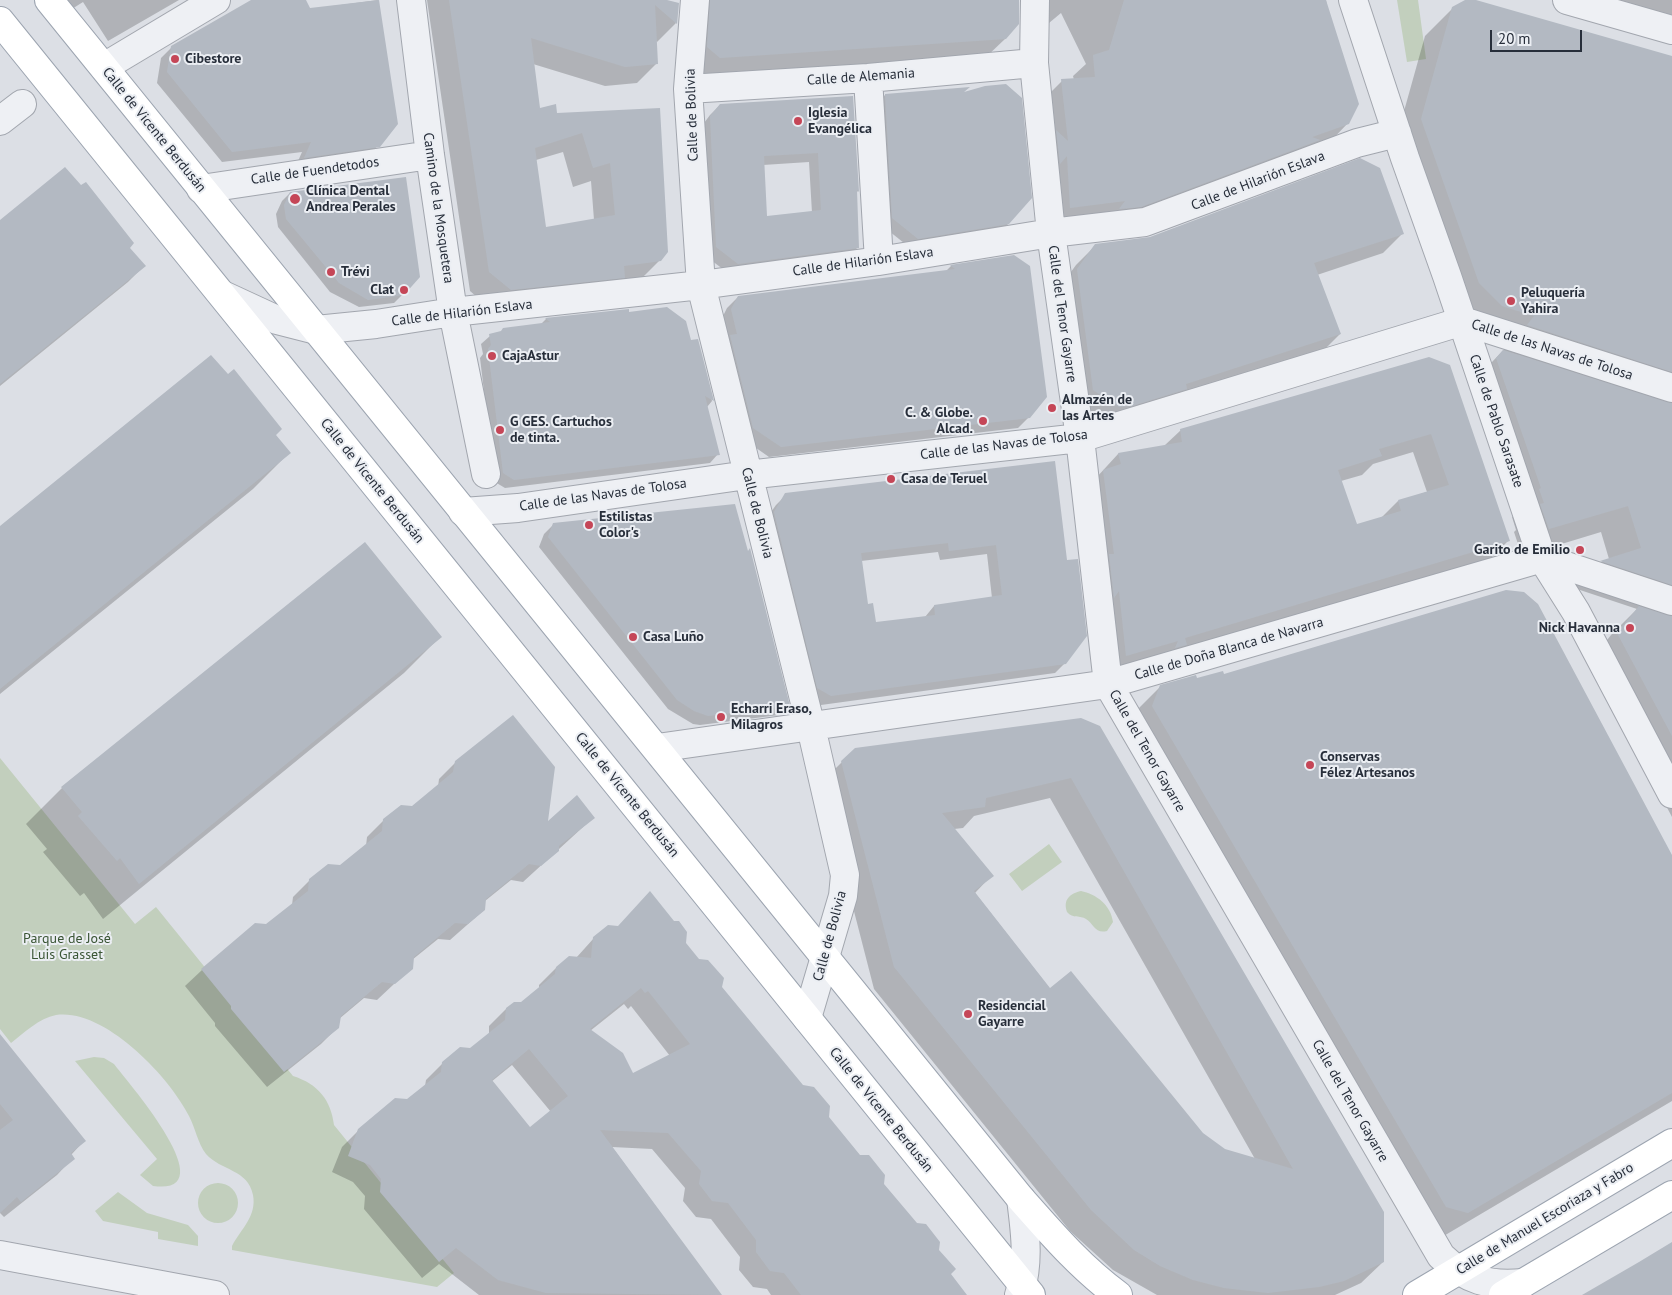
<!DOCTYPE html>
<meta charset="utf-8">
<style>
body{margin:0}
#map{position:relative;width:1672px;height:1295px;overflow:hidden;background:#dcdfe5;font-family:"PT Sans",sans-serif}
canvas{display:block}
.scale{position:absolute;left:1490px;top:30px;width:92px;height:22px;box-sizing:border-box;border:2px solid #272e3a;border-top:0;padding-left:6px;font-size:15px;line-height:18px;white-space:nowrap;color:#272e3a;-webkit-text-stroke:4px #ebeef3;paint-order:stroke}
</style>
<div id="map">
<canvas width="1672" height="1295"></canvas>
<div class="scale">20 m</div>
</div>
<script>
const ctx = document.querySelector('canvas').getContext('2d');
ctx.lineJoin = 'round';
function fillPath(path, color) { ctx.fillStyle = color; ctx.fill(path, 'evenodd'); }
function trace(path, color, width, dash) { ctx.strokeStyle = color; ctx.lineWidth = width; ctx.lineCap = dash ? 'butt' : 'round'; ctx.setLineDash(dash || []); ctx.stroke(path); }
function drawText(font, color, halo, rows, align = 'center') {
  ctx.font = font + ' "PT Sans",sans-serif'; ctx.lineWidth = 4; ctx.setLineDash([]); ctx.textBaseline = 'middle'; ctx.strokeStyle = halo; ctx.fillStyle = color; for (const [text, x, y, turn = 0] of rows) {
    ctx.save(); ctx.translate(x, y); ctx.rotate((+turn || 0) * Math.PI / 180); ctx.textAlign = isNaN(turn) ? turn : align; if (halo) ctx.strokeText(text, 0, 0); ctx.fillText(text, 0, 0); ctx.restore();
  }
}
fillPath(new Path2D(`
 M1397,0H1418L1426,59L1407,62Z
 M0,758L135,924L156,907L293,1076C318,1084 331,1100 334,1125L454,1273L437,1287L232,1250V1246C241,1229 257,1216 253,1195C248,1169 221,1171 206,1154C198,1144 195,1127 189,1116C169,1076 104,1008 56,1015C39,1018 24,1033 11,1043L0,1029Z
 M1049,844L1062,862L1022,891L1009,874Z
 M1081,891C1096,894 1111,905 1113,922L1107,931C1095,934 1094,924 1086,919C1080,915 1073,919 1067,912C1063,900 1069,894 1081,891Z
 M94,1057L104,1058L114,1064C126,1080 228,1196 153,1186L140,1175L157,1159L75,1061Z
 M198 1203a20 20 0 1 1 40 0a20 20 0 1 1-40 0Z
 M118,1192L147,1213L188,1225L198,1236V1246L158,1239V1232L103,1221L95,1211Z`), '#c2cfbd');
fillPath(new Path2D(`
 M53,0H179L108,41L83,2L64,14Z
 M253,0H305L310,9L378,0L396,123L368,157L295,168L302,152L222,162L157,83L161,58L172,47Z
 M427,0H663L676,23L657,42L655,40L656,64L637,83L605,86L533,64L539,110L556,115L659,109L660,260L640,280L491,309L470,291ZM563,152L573,187L591,181L594,220L545,228L536,160Z
 M706,0H1018L1005,39L985,58L700,77Z
 M1035,0H1326L1348,123L1328,144L1120,226L1050,228L1042,101L1062,81L1074,80L1073,76L1086,64L1061,13L1037,33Z
 M1468,0L1672,57V817L1590,662L1611,635L1637,609L1574,588L1601,562L1609,559L1601,532L1522,556L1514,532L1516,530L1512,517L1514,516L1476,379L1509,344L1475,333L1394,147L1425,36L1453,8Z
 M1590,0H1672V35Z
 M961,94L1009,223L1000,232L909,247L884,227L877,104L885,95Z
 M852,98L858,191L856,193L858,247L848,257L728,273L707,257L701,127L710,115L720,105ZM809,162L812,213L765,218L763,165Z
 M290,193L403,294L394,303L359,307L330,292L278,227L276,214L282,201Z
 M0,222L128,248L144,266L128,282L0,386Z
 M1402,234L1383,253L1317,275L1340,334L1320,354L1099,426L1073,409L1058,290L1076,265L1096,245L1151,238Z
 M1013,256L1029,417L1018,428L769,457L742,438L721,320L727,308L738,297L946,271L951,266Z
 M628,310V313L690,341L697,340L712,401L707,407L718,454L710,463L505,488L495,482L480,358L483,354L481,344L490,336L541,324L546,319Z
 M1429,358L1509,540L1490,559L1108,674L1085,490L1118,454L1164,446L1181,430ZM1413,452L1427,492L1398,501L1380,519L1356,526L1341,481L1362,475L1373,464Z
 M228,376L289,453L253,489L0,694V527Z
 M1054,463L1065,663L1055,673L821,705L808,698L764,522L776,505L786,495ZM938,552L940,560L987,554L992,598L934,606L925,617L874,623L867,605L861,561Z
 M554,524L788,706L779,715L700,725L693,724L668,709L539,547L544,534Z
 M440,637L404,673L103,919L84,893L80,896L43,852L47,849L26,824L62,788Z
 M1223,676L1672,857V1101L1442,1237L1135,712L1161,686Z
 M1081,719L1383,1262L1361,1283L1335,1295H1157L1113,1270L1070,1231L874,989L821,783L842,762ZM1050,798L1255,1159L1224,1150L1202,1133L1050,989L975,893L992,875L954,829L963,828L974,816Z
 M456,762L547,825L594,817L523,882L511,880L485,901L484,910L450,940L438,939L412,960L411,968L377,1000L364,998L339,1019L338,1027L321,1044L267,1087L215,1026V1023L185,986L202,970L266,926L292,905L293,897L310,880L341,866L366,846L367,837L384,820L413,807L438,787L439,779Z
 M594,938L684,943L938,1250L950,1274L954,1295H771L767,1289L753,1287L739,1270L740,1257L711,1219L696,1217L683,1201L685,1188L652,1149L612,1147L721,1295H479L439,1264L422,1278L364,1209L365,1196L353,1182L332,1172L342,1147L359,1130L407,1101L425,1086L426,1080L443,1063L471,1049L489,1034V1026L506,1009L521,1004L539,989V985L556,968L576,958ZM624,1004L628,1009L631,1006L670,1056L632,1075L590,1031ZM512,1065L551,1112L530,1129L491,1082Z
 M0,1036L84,1141L71,1155L73,1158L57,1175L4,1217L0,1213Z`), '#0003');
fillPath(new Path2D(`
 M251,0H306L310,8L379,0L398,124L380,147L304,158L311,142L232,152L167,72L171,46Z
 M449,0H667L679,3L677,24L655,5L658,64L625,67L531,38L540,108L556,104L557,113L660,108L668,252L661,261L624,266L625,278L511,290L489,272ZM582,133L593,168L610,163L615,215L546,227L535,148Z
 M710,0H1019V24L1006,39L720,58L707,47Z
 M1124,0H1326L1359,104L1349,124L1312,137L1320,140L1141,207L1119,209L1125,201L1070,208L1067,156L1060,164L1056,130L1068,141L1061,79L1095,77L1093,55L1109,50Z
 M1465,0H1476L1672,56V372L1527,325L1534,316L1502,306L1479,283L1421,119L1452,7Z
 M1006,84L1022,98L1032,198L1009,224L918,239L892,218L885,94L970,87L964,92L985,86Z
 M853,96L859,192L857,190L859,248L738,264L716,247L710,116L720,104ZM818,153L821,210L767,216L764,156Z
 M1360,158L1380,168L1404,234L1314,263L1341,334L1186,384L1187,389L1132,406L1119,407L1093,390L1077,269L1095,244L1150,237Z
 M65,167L81,185L86,182L134,243L130,248L146,266L0,384V220Z
 M406,177L420,277L404,295L368,300L339,283L286,219L284,205L290,192Z
 M1014,255L1030,266L1047,397L1030,418L781,447L753,428L730,335L737,334L731,309L738,296L955,269L950,265Z
 M667,307L686,321L691,340L698,339L714,401L705,396L720,455L514,480L503,473L488,349L491,345L489,334L501,331L503,328L550,322L545,318L629,309V312Z
 M1503,350L1672,403V585L1600,561L1641,548L1628,506L1549,529L1540,504L1544,503L1539,489L1541,488L1496,358Z
 M211,355L228,374L234,369L282,429L276,435L291,453L0,689V526Z
 M1429,357L1450,365L1510,541L1185,638L1187,645L1175,648L1178,641L1126,656L1119,591L1114,598L1109,554H1114L1103,470L1121,464L1118,453L1182,442L1180,429ZM1431,434L1449,485L1398,500L1401,511L1357,524L1338,470L1382,456L1379,449Z
 M1055,461L1067,560L1078,559L1087,636L1066,664L831,696L817,688L774,512L785,493ZM948,543L949,551L996,545L1002,595L934,605L935,615L876,622L873,603L868,604L861,553Z
 M735,504L748,551L750,548L790,706L708,716L694,711L677,700L548,537L553,523Z
 M365,542L442,637L139,884L120,858L117,861L78,816L82,812L61,787Z
 M1506,590L1524,592L1538,604L1672,855V1093L1468,1213L1446,1207L1152,706L1160,685L1196,675L1197,678L1223,671L1224,674Z
 M1639,606L1672,616V736L1617,633Z
 M513,715L555,767L548,821L577,795L595,818L559,846V851L541,866L529,864L486,899L485,910L468,924L455,923L414,957L413,969L395,984L382,982L341,1016L339,1028L284,1072L231,1009V1006L201,969L255,923L266,924L308,891L309,879L328,864L340,865L382,831L383,819L401,805L412,806L453,772L455,761Z
 M1081,718L1100,726L1384,1212V1262L1344,1281L1319,1287L1268,1293L1224,1288L1193,1280L1160,1266L1134,1250L1091,1210L894,967L841,761L855,748ZM1071,778L1293,1169L1225,1149L1203,1133L1071,971L1050,988L974,891L994,876L942,813L985,807L986,798Z
 M650,891L674,921H679L687,932L686,943L699,959L708,960L724,978L722,987L803,1085L814,1087L830,1106L829,1117L860,1155H869L885,1175L884,1184L917,1223L926,1224L940,1242L939,1250L956,1269L951,1274L967,1295H801L784,1273L770,1271L756,1252V1240L728,1203L712,1201L699,1184L701,1171L668,1133L600,1130L722,1295L546,1293L498,1280L456,1248L439,1262L380,1192L381,1179L370,1165L348,1156L358,1129L395,1098L407,1099L441,1072L442,1062L460,1047L470,1048L505,1020L506,1008L514,1002H521L555,974L556,967L569,956L591,958L593,937L608,925L618,926ZM641,988L645,993L648,991L690,1044L633,1073L623,1053L590,1029ZM529,1049L568,1096L530,1127L492,1080Z
 M0,1034L86,1141L71,1153L75,1159L21,1202L17,1197L0,1213V1130L13,1120L0,1104Z
 M1672,1242V1295H1582L1639,1262Z`), '#b3b9c2');
const minor = new Path2D(`
 M411,0L430,155L453,312L486,474
 M695,0L688,89L701,285L811,727L845,875L843,896L807,1018
 M1035,0L1034,63L1051,233L1080,438L1108,684L1441,1256C1467,1281 1489,1286 1523,1283
 M1353,0L1405,158L1447,276L1542,558L1576,612L1672,794
 M1567,0L1672,30
 M104,67L216,0
 M868,78L879,261
 M688,89L868,78L1034,63
 M0,121L22,104
 M201,189L430,155
 M223,295L277,320L316,330L376,324L453,312L701,285L879,261L1051,233L1145,222L1357,143L1397,133
 M463,512L518,508L747,475L1080,438L1463,321L1672,388
 M657,748L1108,684L1542,558L1672,601
 M0,1255L215,1295
 M1019,1295C1030,1264 1025,1230 1021,1199`);
const major = new Path2D(`
 M49,0L1021,1199C1051,1233 1081,1268 1118,1295
 M0,21L1031,1295
 M1417,1295L1672,1143
 M1503,1295L1672,1195`);
trace(minor, '#a2a6ae', 30);
trace(major, '#9ca4b0', 30);
trace(minor, '#eef0f4', 28);
trace(major, '#fff', 28);
for (const [x, y, r, color] of [
 [175,59,5,"#c54657"],
 [798,121,5,"#c54657"],
 [295,199,6,"#c54657"],
 [331,272,5,"#c54657"],
 [404,290,5,"#c54657"],
 [1511,301,5,"#c54657"],
 [492,356,5,"#c54657"],
 [1052,408,5,"#c54657"],
 [983,421,5,"#c54657"],
 [500,430,5,"#c54657"],
 [891,479,5,"#c54657"],
 [589,525,5,"#c54657"],
 [1580,550,5,"#c54657"],
 [1630,628,5,"#c54657"],
 [633,637,5,"#c54657"],
 [721,717,5,"#c54657"],
 [1310,765,5,"#c54657"],
 [968,1014,5,"#c54657"]
]) { const dot = new Path2D(); dot.arc(x, y, r, 0, 2 * Math.PI); ctx.fillStyle = color; ctx.fill(dot); trace(dot, '#ebeef3', 2); }
drawText('bold 14px', '#272e3a', '#ebeef3', [
 ["Cibestore",185,59],
 ["Iglesia",808,113],
 ["Evangélica",808,129],
 ["Clínica Dental",306,191],
 ["Andrea Perales",306,207],
 ["Trévi",341,272],
 ["Clat",394,290,"right"],
 ["Peluquería",1521,293],
 ["Yahira",1521,309],
 ["CajaAstur",502,356],
 ["Almazén de",1062,400],
 ["las Artes",1062,416],
 ["C. & Globe.",973,413,"right"],
 ["Alcad.",973,429,"right"],
 ["G GES. Cartuchos",510,422],
 ["de tinta.",510,438],
 ["Casa de Teruel",901,479],
 ["Estilistas",599,517],
 ["Color's",599,533],
 ["Garito de Emilio",1570,550,"right"],
 ["Nick Havanna",1620,628,"right"],
 ["Casa Luño",643,637],
 ["Echarri Eraso,",731,709],
 ["Milagros",731,725],
 ["Conservas",1320,757],
 ["Félez Artesanos",1320,773],
 ["Residencial",978,1006],
 ["Gayarre",978,1022]
], 'left');
drawText('14px', '#272e3a', '#ebeef3', [
 ["Calle de Alemania",861,77,-4],
 ["Calle de Bolivia",692,115,-92],
 ["Calle de Vicente Berdusán",154,130,51],
 ["Calle de Fuendetodos",315,171,-8],
 ["Calle de Hilarión Eslava",1258,181,-21],
 ["Camino de la Mosquetera",438,208,82],
 ["Calle de Hilarión Eslava",863,262,-8],
 ["Calle de Hilarión Eslava",462,313,-7],
 ["Calle del Tenor Gayarre",1062,314,82],
 ["Calle de las Navas de Tolosa",1552,350,18],
 ["Calle de Pablo Sarasate",1496,421,71],
 ["Calle de las Navas de Tolosa",1004,445,-7],
 ["Calle de Vicente Berdusán",372,481,51],
 ["Calle de las Navas de Tolosa",603,495,-8],
 ["Calle de Bolivia",757,513,76],
 ["Calle de Doña Blanca de Navarra",1229,649,-16],
 ["Calle del Tenor Gayarre",1147,751,60],
 ["Calle de Vicente Berdusán",627,795,51],
 ["Calle de Bolivia",830,936,-75],
 ["Calle del Tenor Gayarre",1350,1101,60],
 ["Calle de Vicente Berdusán",881,1110,51],
 ["Calle de Manuel Escoriaza y Fabro",1545,1219,-31]
]);
drawText('14px', '#3a5535', '#ebeef3', [
 ["Parque de José",67,939],
 ["Luis Grasset",67,955]
]);
</script>
